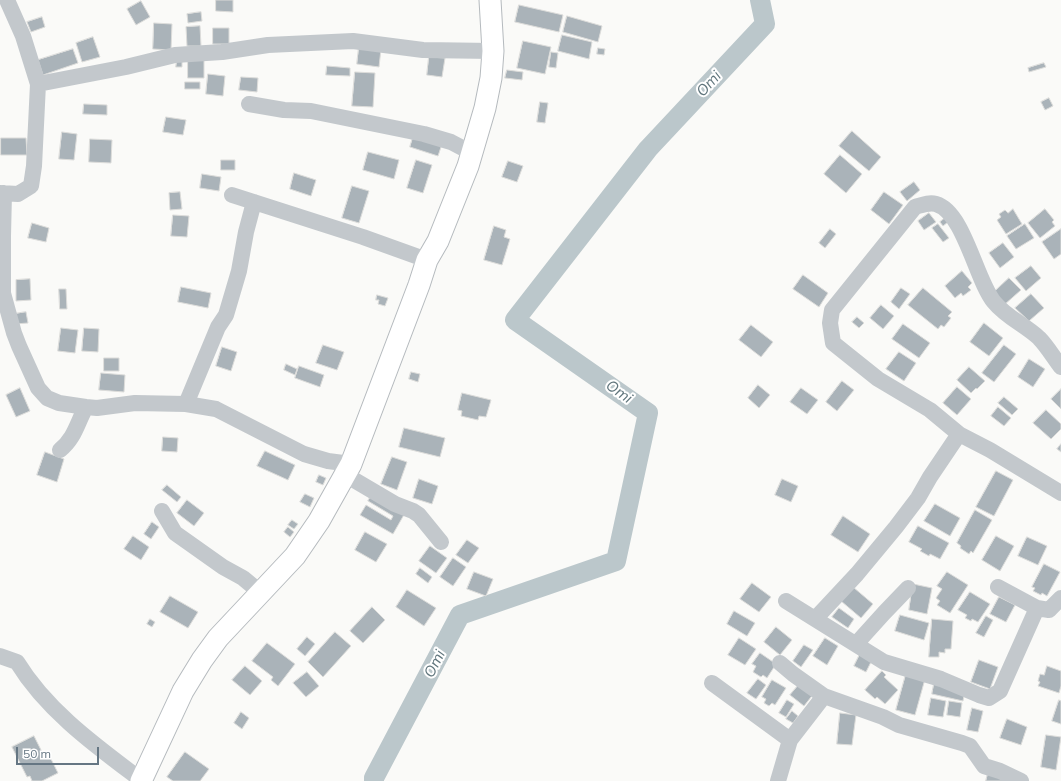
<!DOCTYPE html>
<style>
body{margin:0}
#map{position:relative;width:1061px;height:781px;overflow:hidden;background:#fafaf8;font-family:Mulish,sans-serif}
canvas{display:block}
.scale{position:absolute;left:16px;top:747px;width:83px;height:18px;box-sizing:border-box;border:2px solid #657683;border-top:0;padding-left:5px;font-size:12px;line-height:14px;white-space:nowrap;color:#657683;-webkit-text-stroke:3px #fff;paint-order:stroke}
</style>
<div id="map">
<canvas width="1061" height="781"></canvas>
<div class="scale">50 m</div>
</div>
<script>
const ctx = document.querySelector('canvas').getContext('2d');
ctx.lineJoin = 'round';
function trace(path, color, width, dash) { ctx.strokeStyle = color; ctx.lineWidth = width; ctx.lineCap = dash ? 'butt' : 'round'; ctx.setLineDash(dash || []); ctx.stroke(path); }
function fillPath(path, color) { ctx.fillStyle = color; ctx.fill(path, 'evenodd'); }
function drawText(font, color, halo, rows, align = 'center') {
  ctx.font = font + ' Mulish,sans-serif'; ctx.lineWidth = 4; ctx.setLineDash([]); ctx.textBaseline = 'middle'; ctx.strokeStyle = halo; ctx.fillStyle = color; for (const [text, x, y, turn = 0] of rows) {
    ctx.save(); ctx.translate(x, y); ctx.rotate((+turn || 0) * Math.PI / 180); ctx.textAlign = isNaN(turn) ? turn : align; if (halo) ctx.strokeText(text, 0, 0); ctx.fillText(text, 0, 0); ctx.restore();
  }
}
trace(new Path2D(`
 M374,781V778L460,615L616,561L648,413L515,320L648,149L765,24L760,0`), '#bbc7cb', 20);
const building = new Path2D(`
 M216,0H233V12L216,11Z
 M141,1L150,17L136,25L127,9Z
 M519,5L563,15L559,32L515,22Z
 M201,12L202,21L188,23L187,14Z
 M567,16L602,26L598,42L563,32Z
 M42,17L45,27L31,32L27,22Z
 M154,23L172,24L171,50L153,49Z
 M200,26L201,46H187L186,27Z
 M213,28H229V44H213Z
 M562,35L592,42L589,59L558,51Z
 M93,37L100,57L82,62L76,43Z
 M523,41L551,47L545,74L517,68Z
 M359,47L381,49L379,67L357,64Z
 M598,48L605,49L604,55L597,54Z
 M73,49L78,63L43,75L38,60Z
 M551,52L558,53L556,68L549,67Z
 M429,57L445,58L442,77L427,75Z
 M188,59H204V78H188Z
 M177,60H182V67H176Z
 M1044,63L1046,67L1029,72L1028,68Z
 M327,66L350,68V76L326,75Z
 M507,70L523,72L522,80L505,78Z
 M355,72L375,73L373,107L352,106Z
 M208,74L225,76L223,96L206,94Z
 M241,77L258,78L257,92L239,90Z
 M185,82H200V89H185Z
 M1049,98L1053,106L1045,110L1041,102Z
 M540,102L548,103L545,123L537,122Z
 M84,104L107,105V115L83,114Z
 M166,117L186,120L183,135L163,132Z
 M852,131L881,157L869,171L839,146Z
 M62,132L77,134L74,160L59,159Z
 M414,134L442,144L438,156L410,147Z
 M1,138H26L27,155H1Z
 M90,139L112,140L111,163L89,162Z
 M368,152L399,160L394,179L363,170Z
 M840,155L862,174L846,193L824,174Z
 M221,160H235V170H221Z
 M416,160L432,165L423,193L407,188Z
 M508,161L523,166L517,182L502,177Z
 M294,173L316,180L311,196L290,189Z
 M202,174L221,177L219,191L200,188Z
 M914,182L920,190L907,201L900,192Z
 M352,186L369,191L359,223L342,218Z
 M180,192L182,209L170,210L169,193Z
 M884,192L903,205L889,224L871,210Z
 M1013,209L1022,224L1006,234L997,220L1001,217L999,214L1005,210L1008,213Z
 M1045,209L1054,220L1052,222L1055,226L1040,238L1028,223Z
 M929,213L936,222L924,230L918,221Z
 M173,215L189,216L187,237L171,236Z
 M945,218L948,222L943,226L940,222Z
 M32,223L49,228L46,242L28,238Z
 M938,224L949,238L943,242L932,228Z
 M1025,224L1034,238L1016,249L1007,236Z
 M494,226L506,230L504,237L510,239L502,265L484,260Z
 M830,229L836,234L825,248L819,243Z
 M1061,229V254L1054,259L1042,242Z
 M1003,243L1014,257L1000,268L989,253Z
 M1031,266L1041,278L1026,291L1015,278Z
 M962,271L972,283L968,287L971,290L963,296L961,293L955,298L945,286Z
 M803,275L828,293L819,307L793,289Z
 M1009,278L1021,290L1004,305L993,293Z
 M30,279L31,300L16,301V280Z
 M181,287L211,293L208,308L178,302Z
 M901,288L910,294L899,309L891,302Z
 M923,288L952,312L948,316L951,318L944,327L941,325L938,329L908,305Z
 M59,289H66L67,309H60Z
 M1031,294L1044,308L1029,321L1015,308Z
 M377,295L388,298L385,306L378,304L379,300H376Z
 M881,305L894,316L883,329L870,318Z
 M26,312L28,323L15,324L14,314Z
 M857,317L864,323L859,328L852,322Z
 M984,323L1003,338L989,356L970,342Z
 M903,324L930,343L919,358L892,339Z
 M751,325L773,342L761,357L739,340Z
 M61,328L78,330L75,353L58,351Z
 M84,328L99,329L98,352L82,351Z
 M323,345L344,352L337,370L316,363Z
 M1004,345L1016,354L994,382L982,373Z
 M222,347L237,352L231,371L216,366Z
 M899,352L916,363L904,381L886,369Z
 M104,358H119V371H104Z
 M1029,359L1045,369L1033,387L1018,377Z
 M286,364L297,369L295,375L284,370Z
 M299,366L324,375L320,387L295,378Z
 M969,367L985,381L977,389L976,388L971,393L957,380Z
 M411,372L420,374L418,382L409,379Z
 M101,373L125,375L124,392L99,390Z
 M842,381L854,390L837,411L826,402Z
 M758,385L770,395L759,408L748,398Z
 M957,387L971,399L957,415L943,403Z
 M20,388L30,411L16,417L6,395Z
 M801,388L818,400L807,414L790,402Z
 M1061,389V409L1051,399Z
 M462,393L491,400L486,417L479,416L478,420L461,416L462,411L458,410Z
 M1004,397L1018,409L1012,415L998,403Z
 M998,407L1011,418L1004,426L991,416Z
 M1046,410L1061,424V429L1051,439L1033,423Z
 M404,428L445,438L440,457L399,447Z
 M163,437L178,438L177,452L162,451Z
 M1061,444V452L1057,449Z
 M265,451L295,465L288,480L257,466Z
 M45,452L64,459L57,482L37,475Z
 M392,457L407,462L397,490L381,484Z
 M996,471L1013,480L994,516L976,507Z
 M319,475L326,478L323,485L316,482Z
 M419,479L438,486L432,504L413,498Z
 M782,479L798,486L791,502L775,495Z
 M167,485L181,497L177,502L162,490Z
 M305,494L314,498L310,507L300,502Z
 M372,494L405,513L393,534L360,515L366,505L391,520L393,516L368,501Z
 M187,500L204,513L194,526L177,513Z
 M935,504L960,518L950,536L924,521Z
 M975,510L992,520L973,553L971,551L969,554L960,548L961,546L957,543Z
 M843,516L870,534L858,552L831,535Z
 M292,520L298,524L294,529L288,525Z
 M152,522L159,527L151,539L144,534Z
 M918,526L949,543L940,559L930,554L929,556L920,551L922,549L909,542Z
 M288,527L294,532L290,537L284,532Z
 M365,532L387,544L376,562L355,550Z
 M133,536L149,547L141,560L124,549Z
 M996,536L1014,546L1000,571L982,560Z
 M1027,537L1047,546L1038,565L1018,556Z
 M467,540L479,548L468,563L456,555Z
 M430,546L447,558L436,573L419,561Z
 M453,558L466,567L453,586L440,577Z
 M1044,564L1060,572L1047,596L1042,593L1041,595L1033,591L1035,588L1032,587Z
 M420,568L432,577L428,583L416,574Z
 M474,572L493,579L486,596L467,589Z
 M947,572L968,585L950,613L937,605L940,601L936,598L942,589L937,586Z
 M752,583L771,597L759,612L740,599Z
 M913,584L932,588L927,614L909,610Z
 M853,587L873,604L861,618L841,601Z
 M407,590L436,608L424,626L396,607Z
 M970,592L990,604L978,622L972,619L971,621L965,618L967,615L958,610Z
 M170,596L198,612L188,628L160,612Z
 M999,597L1015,605L1006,622L990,614Z
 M372,607L385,620L363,643L350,631Z
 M839,608L854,619L848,628L832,617Z
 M734,611L755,623L747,636L727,624Z
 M900,615L929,623L924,640L895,631Z
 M986,616L993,620L984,637L976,633Z
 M150,619L155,622L152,627L147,624Z
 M932,619L953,621L951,649H945V653L939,652V657H929Z
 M776,627L792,640L780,655L764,642Z
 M335,632L351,646L323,677L308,662Z
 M307,637L315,644L305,656L297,649Z
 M739,638L756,649L745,665L728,655Z
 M825,638L838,646L827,665L813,656Z
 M267,643L295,664L278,686L271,680L273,677L252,661Z
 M804,645L813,650L801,667L793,661Z
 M862,650L874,656L866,672L854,666Z
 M760,653L776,664L767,678L763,675L761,677L753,672L756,666L752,664Z
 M979,660L998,667L990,689L971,682Z
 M245,666L262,681L250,695L232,680Z
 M1047,666L1061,671V686L1059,693L1038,686L1040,682L1038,681L1040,674L1044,675Z
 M882,671L886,675L884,677L898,690L885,704L877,697L875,699L865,690Z
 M307,672L319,686L306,697L293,683Z
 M906,674L925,679L915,715L896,710Z
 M758,679L766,685L756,699L747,693Z
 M772,680L786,688L775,705L772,703L769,706L764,703L766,699L762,697Z
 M801,682L815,692L804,706L790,695Z
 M934,684L965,690L963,701L932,694Z
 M931,698L946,701L943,717L928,715Z
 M787,700L794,704L786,717L779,713Z
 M1059,700L1061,701V724L1052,721Z
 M949,701L962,703L960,717L947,715Z
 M972,708L983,711L978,732L967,730Z
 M792,711L798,716L793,723L786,719Z
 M241,712L249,718L242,729L234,723Z
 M840,713L856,715L852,745L837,744Z
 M1007,719L1027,727L1021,745L1000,738Z
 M1046,735L1061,737L1056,770L1041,767Z
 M34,736L45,758L49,755L58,773L42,781H32L30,776L27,777L12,747Z
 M185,752L209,769L200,781H173L167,777Z
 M988,773L1013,781H986Z`);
fillPath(building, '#aab3b9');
trace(building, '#dcdcda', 1);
const major = new Path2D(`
 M141,781L183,691L202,660L218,638L295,556L319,521L351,464L419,285L427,260L438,241L468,166L485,108L491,78L493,51L490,0`);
trace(major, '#b5babe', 23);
trace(new Path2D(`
 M7,0L23,36L38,84L126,67L175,55L222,52L268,45L353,41L423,50L493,51
 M249,104L284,110L311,111L424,134L451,142L472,153
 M0,193L18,194L31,186L34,166L38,84
 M4,193L3,236V293L14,333L19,346L38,388L47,398L59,403L86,407L97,408L135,403L186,404L216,409L304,454L328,461L351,464
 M232,195L363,237L427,260
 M1061,367C1054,358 1047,346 1039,338C1025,325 1006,317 994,302C976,280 964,212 936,204C929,202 922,205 915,207L832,310L830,323L833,343L878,379L930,410L959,434L990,450L1061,493
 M186,404L218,327L226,315L239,271L246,232L254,202
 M60,450C75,438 77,423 86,407
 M344,474L395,504L413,511L419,515L441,542
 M162,511L175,533L223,567L243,578L261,593
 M998,587L1037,608
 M786,601L884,662L941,679L979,695L989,698L1000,691L1037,608L1049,610L1061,598
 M815,619L857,574L896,527L918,498L930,477L959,434
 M856,644L884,613L908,588
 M0,656L17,662C47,711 96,746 141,780
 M780,663L793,674L824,696L883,717L899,725L962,743L970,746L984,766L1000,771L1021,781
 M712,683L790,740
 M778,781L790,740L824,696`), '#c3c8cc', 16);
trace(major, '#fff', 21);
drawText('italic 15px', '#60757c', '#fff', [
 ["Omi",709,84,-47],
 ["Omi",619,392,35],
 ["Omi",435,664,-63]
]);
</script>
